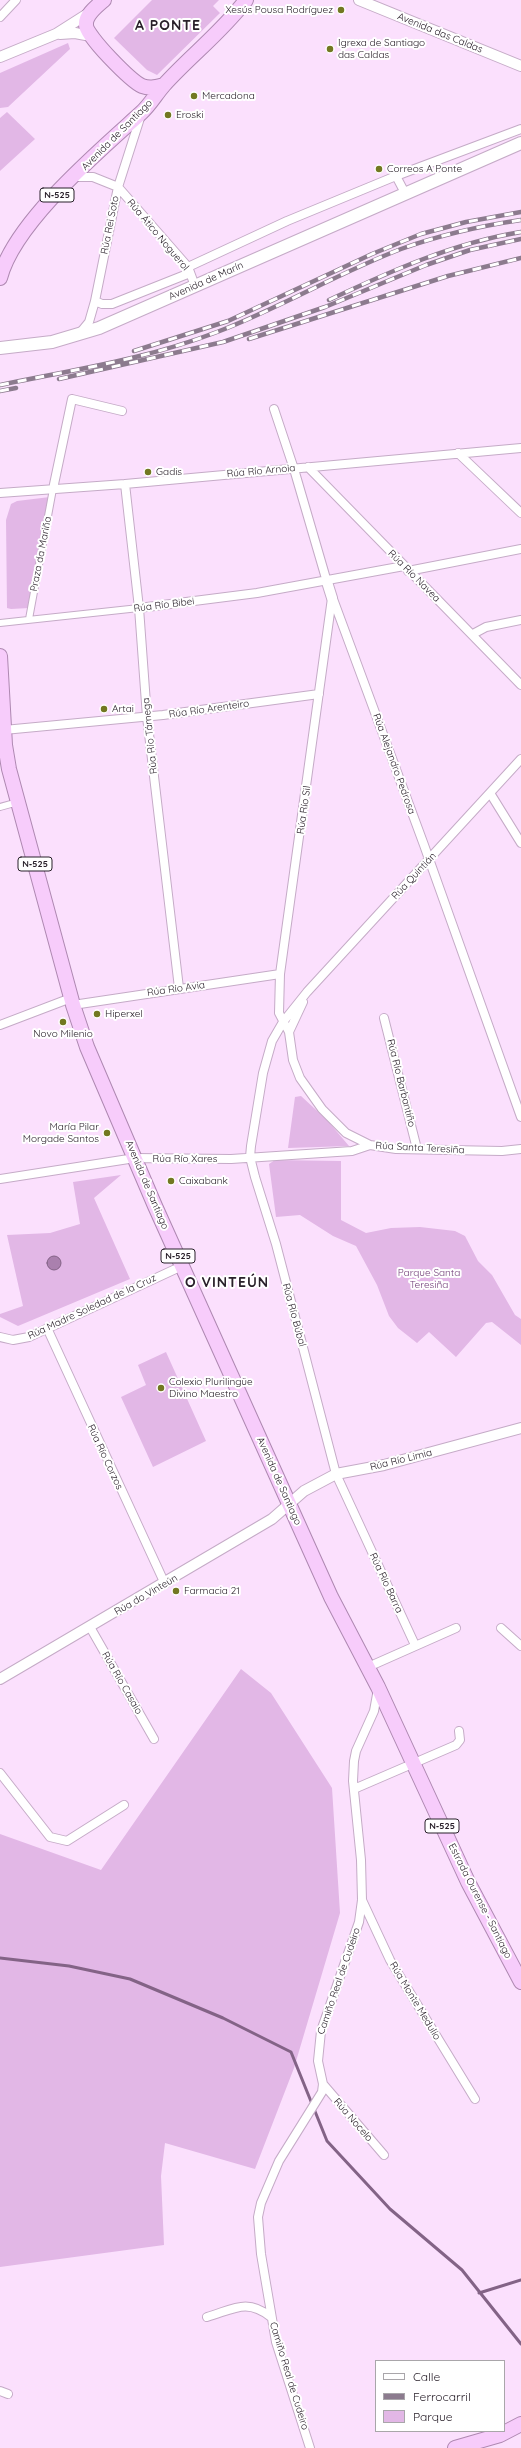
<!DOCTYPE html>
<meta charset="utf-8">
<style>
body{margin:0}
#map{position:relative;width:521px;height:2448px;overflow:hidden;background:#fbe0fd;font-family:Quicksand,sans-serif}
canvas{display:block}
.legend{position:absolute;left:375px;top:2360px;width:130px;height:72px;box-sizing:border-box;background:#fff;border:1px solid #a9a6aa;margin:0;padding:5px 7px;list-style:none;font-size:12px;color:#29202a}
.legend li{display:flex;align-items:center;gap:8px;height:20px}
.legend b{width:20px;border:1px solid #a9a6aa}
</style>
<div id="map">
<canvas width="521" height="2448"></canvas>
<ul class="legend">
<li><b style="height:5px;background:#fff"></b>Calle</li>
<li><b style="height:5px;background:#8c7b8e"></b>Ferrocarril</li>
<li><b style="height:11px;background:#e2b7e6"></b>Parque</li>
</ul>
</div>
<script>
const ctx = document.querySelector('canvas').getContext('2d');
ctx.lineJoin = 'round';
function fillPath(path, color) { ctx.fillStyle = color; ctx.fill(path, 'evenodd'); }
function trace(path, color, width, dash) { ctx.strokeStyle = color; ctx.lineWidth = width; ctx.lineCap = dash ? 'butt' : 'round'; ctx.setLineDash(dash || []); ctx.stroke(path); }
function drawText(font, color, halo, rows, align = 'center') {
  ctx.font = font + ' Quicksand,sans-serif'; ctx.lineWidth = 4; ctx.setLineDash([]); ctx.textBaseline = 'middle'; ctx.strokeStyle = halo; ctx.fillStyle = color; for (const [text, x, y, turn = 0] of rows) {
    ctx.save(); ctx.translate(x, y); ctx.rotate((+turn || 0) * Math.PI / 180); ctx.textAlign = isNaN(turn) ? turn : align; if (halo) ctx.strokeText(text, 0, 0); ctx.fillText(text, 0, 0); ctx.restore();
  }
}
fillPath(new Path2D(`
 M152,0H219L213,6L220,13L157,75L147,70L114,38Z
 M68,43L70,49L8,107L0,108V73Z
 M7,112L35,139L0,171V118Z
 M50,497L29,608L11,609L7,608L6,520L11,504L17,501Z
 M301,1096L327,1120L349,1146L288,1148L295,1097Z
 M275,1160L341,1161V1220L366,1233L391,1228L420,1227L455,1231L465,1236L478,1261L492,1275L515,1315L521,1319V1345L492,1322L486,1323L456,1357L429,1332L417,1343L398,1328L389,1316L377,1285L356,1246L333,1236L300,1215L276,1217L269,1164Z
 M121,1175L94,1198L130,1279L18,1326L0,1317V1314L23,1306L7,1235L50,1233L80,1224L73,1182Z
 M166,1352L206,1441L153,1467L121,1397L146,1385L138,1365Z
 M241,1669L271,1693L332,1788L340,1913L294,2068L255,2169L165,2143L161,2176L164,2245L0,2267V1834L101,1870Z`), '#e2b7e6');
const water = new Path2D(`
 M47 1263a7 7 0 1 1 14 0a7 7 0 1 1-14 0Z`);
fillPath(water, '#aa80ae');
trace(water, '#836386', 1);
trace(new Path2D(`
 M0,1958L69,1966L130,1979L223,2018L291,2052L327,2141L390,2209L462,2270L521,2344
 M479,2293L521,2280`), '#836386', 3);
const pedestrian = new Path2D(`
 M29,619L53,489
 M0,623L139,608
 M0,807L18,802`);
const minor = new Path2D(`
 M0,17L16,0
 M396,176L405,193
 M74,177H93L118,187L188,267L195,286
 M188,267L287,221L396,176L521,129
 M95,301L102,304H112L190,273
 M80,333L89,322L95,301L118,187L141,115
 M274,409L294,469L327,582
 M458,453L521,513
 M308,467L521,685
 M125,484L139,608L147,717L179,988
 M53,489L72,399L122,411
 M0,493L125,484L521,448
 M408,571L521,549
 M332,598L280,974L279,1013L289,1032L293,1060L300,1078L322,1109L346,1133L370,1145L396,1149L502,1151L521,1149
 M333,599L424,845L521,1117
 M139,608L257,593L404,566
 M473,634L486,627L521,620
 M4,730L163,715L319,694
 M490,793L521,843
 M73,1005L280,974
 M384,1018L417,1149
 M0,1025L71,998
 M289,1032L303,1002
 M0,1179L135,1158L231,1159L352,1151L370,1145
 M47,1328L165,1584
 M0,1337L13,1340L29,1337L182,1266
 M90,1627L154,1739
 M501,1628L521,1646
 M415,1645L336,1474L276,1244L255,1177L250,1157L251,1146L263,1073L272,1041L283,1022L307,992L521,759
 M368,1667L456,1628
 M0,1773L50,1837L67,1841L124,1805
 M354,1789L456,1745L460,1740L459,1731
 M362,1900L390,1960L475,2099
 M323,2084L384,2155
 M207,2317C234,2309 247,2298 271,2317
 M0,2391L8,2394
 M310,2448L276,2342L261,2254L258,2217L261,2203L279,2161L322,2092L323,2084L318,2061L321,2031L359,1922L362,1900L361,1860L353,1781L354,1761L356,1751L374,1711L378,1689`);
const tertiary = new Path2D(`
 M359,0L521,66
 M60,34L75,33L91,36
 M0,57L56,34L89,13
 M327,582L332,598
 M0,1679L272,1519L304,1491L336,1474L384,1465L521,1428`);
const secondary = new Path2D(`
 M0,348L52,342L99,328L521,143`);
const trunk = new Path2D(`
 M104,0C97,6 85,15 86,25C86,36 131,81 142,86C150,89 156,87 164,85
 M0,278C14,223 98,152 141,113C150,105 156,94 164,85C190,56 222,32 246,0
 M0,656L5,745L9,769L73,1005L87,1047L155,1206L331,1597L378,1687L468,1882L521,1982
 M455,2448L500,2435L521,2424`);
trace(pedestrian, '#c5abc7', 8);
trace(minor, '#c5abc7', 10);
trace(tertiary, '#c5abc7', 12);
trace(secondary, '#c5abc7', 14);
trace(trunk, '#ae88b1', 16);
trace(pedestrian, '#fff', 6);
trace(minor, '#fff', 8);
trace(tertiary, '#fff', 10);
trace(secondary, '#fff', 12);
trace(trunk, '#f7ccfb', 14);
const rail = new Path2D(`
 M329,300C391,271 453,243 521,232
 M249,339L448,276L521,258
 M134,351L228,321L372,254L421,234L466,222L521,212
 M59,379L223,342L325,307L426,265L470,250L521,239
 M0,385C73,370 147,359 217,332C280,308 338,273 401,249C440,235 480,226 521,220
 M0,391L16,388`);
trace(rail, '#8c7b8e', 4.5);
trace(rail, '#fff', 3, [9]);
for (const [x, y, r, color] of [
 [341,10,4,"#727821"],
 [330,49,4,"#727821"],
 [194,96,4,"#727821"],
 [168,115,4,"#727821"],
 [379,169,4,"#727821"],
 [148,472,4,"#727821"],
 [104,709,4,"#727821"],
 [97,1014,4,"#727821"],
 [63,1022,4,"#727821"],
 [107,1133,4,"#727821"],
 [171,1181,4,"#727821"],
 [161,1388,4,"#727821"],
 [176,1591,4,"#727821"]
]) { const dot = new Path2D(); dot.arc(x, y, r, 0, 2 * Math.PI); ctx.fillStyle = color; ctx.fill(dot); trace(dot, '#fff', 1.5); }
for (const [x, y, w] of [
 [57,195,34],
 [35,864,34],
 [178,1256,34],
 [442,1826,34]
]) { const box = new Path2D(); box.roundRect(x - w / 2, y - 7, w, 14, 3); ctx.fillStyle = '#fff'; ctx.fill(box); trace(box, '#29202a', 1); }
drawText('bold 9px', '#29202a', null, [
 ["N-525",57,195],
 ["N-525",35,864],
 ["N-525",178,1256],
 ["N-525",442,1826]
]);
drawText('10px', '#29202a', '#fff', [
 ["Xesús Pousa Rodríguez",333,10,"right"],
 ["Igrexa de Santiago",338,43],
 ["das Caldas",338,55],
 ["Mercadona",202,96],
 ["Eroski",176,115],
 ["Correos A Ponte",387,169],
 ["Gadis",156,472],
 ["Artai",112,709],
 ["Hiperxel",105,1014],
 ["Novo Milenio",63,1034,"center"],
 ["María Pilar",99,1127,"right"],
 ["Morgade Santos",99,1139,"right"],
 ["Caixabank",179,1181],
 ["Colexio Plurilingüe",169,1382],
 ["Divino Maestro",169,1394],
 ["Farmacia 21",184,1591]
], 'left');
drawText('10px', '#29202a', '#fff', [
 ["Avenida das Caldas",440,33,22],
 ["Avenida de Santiago",117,135,-45],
 ["Rúa Rei Soto",110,225,-79],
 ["Rúa Ático Noguerol",158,235,50],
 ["Avenida de Marín",206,281,-24],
 ["Rúa Río Arnoia",261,471,-5],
 ["Praza da Mariña",41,554,-79],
 ["Rúa Río Navea",414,576,45],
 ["Rúa Río Bibei",164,605,-7],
 ["Rúa Río Arenteiro",209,709,-8],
 ["Rúa Río Támega",150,736,-96],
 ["Rúa Alejandro Pedrosa",394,764,70],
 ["Rúa Río Sil",304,810,-82],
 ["Rúa Quintián",414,876,-47],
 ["Rúa Río Avia",176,989,-8],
 ["Rúa Río Barbantiño",401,1083,76],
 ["Rúa Santa Teresiña",420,1148,3],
 ["Rúa Río Xares",185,1159],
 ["Avenida de Santiago",147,1185,67],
 ["Rúa Madre Soledad de la Cruz",92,1307,-25],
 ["Rúa Río Búbal",294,1315,75],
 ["Rúa Río Corzos",105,1457,65],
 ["Rúa Río Limia",401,1460,-14],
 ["Avenida de Santiago",279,1481,66],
 ["Rúa Río Barra",386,1583,65],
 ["Rúa do Vinteún",146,1595,-30],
 ["Rúa Río Casaio",122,1683,60],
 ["Estrada Ourense - Santiago",480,1901,63],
 ["Camiño Real de Cudeiro",339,1981,-71],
 ["Rúa Monte Medulio",415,2001,59],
 ["Rúa Nocelo",353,2120,49],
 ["Camiño Real de Cudeiro",289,2376,73]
]);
drawText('10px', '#713c77', '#fff', [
 ["Parque Santa",429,1273],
 ["Teresiña",429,1285]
]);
ctx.letterSpacing = '1px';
drawText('bold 14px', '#29202a', '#fff', [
 ["A PONTE",168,26],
 ["O VINTEÚN",227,1283]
]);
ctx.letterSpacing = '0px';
</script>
